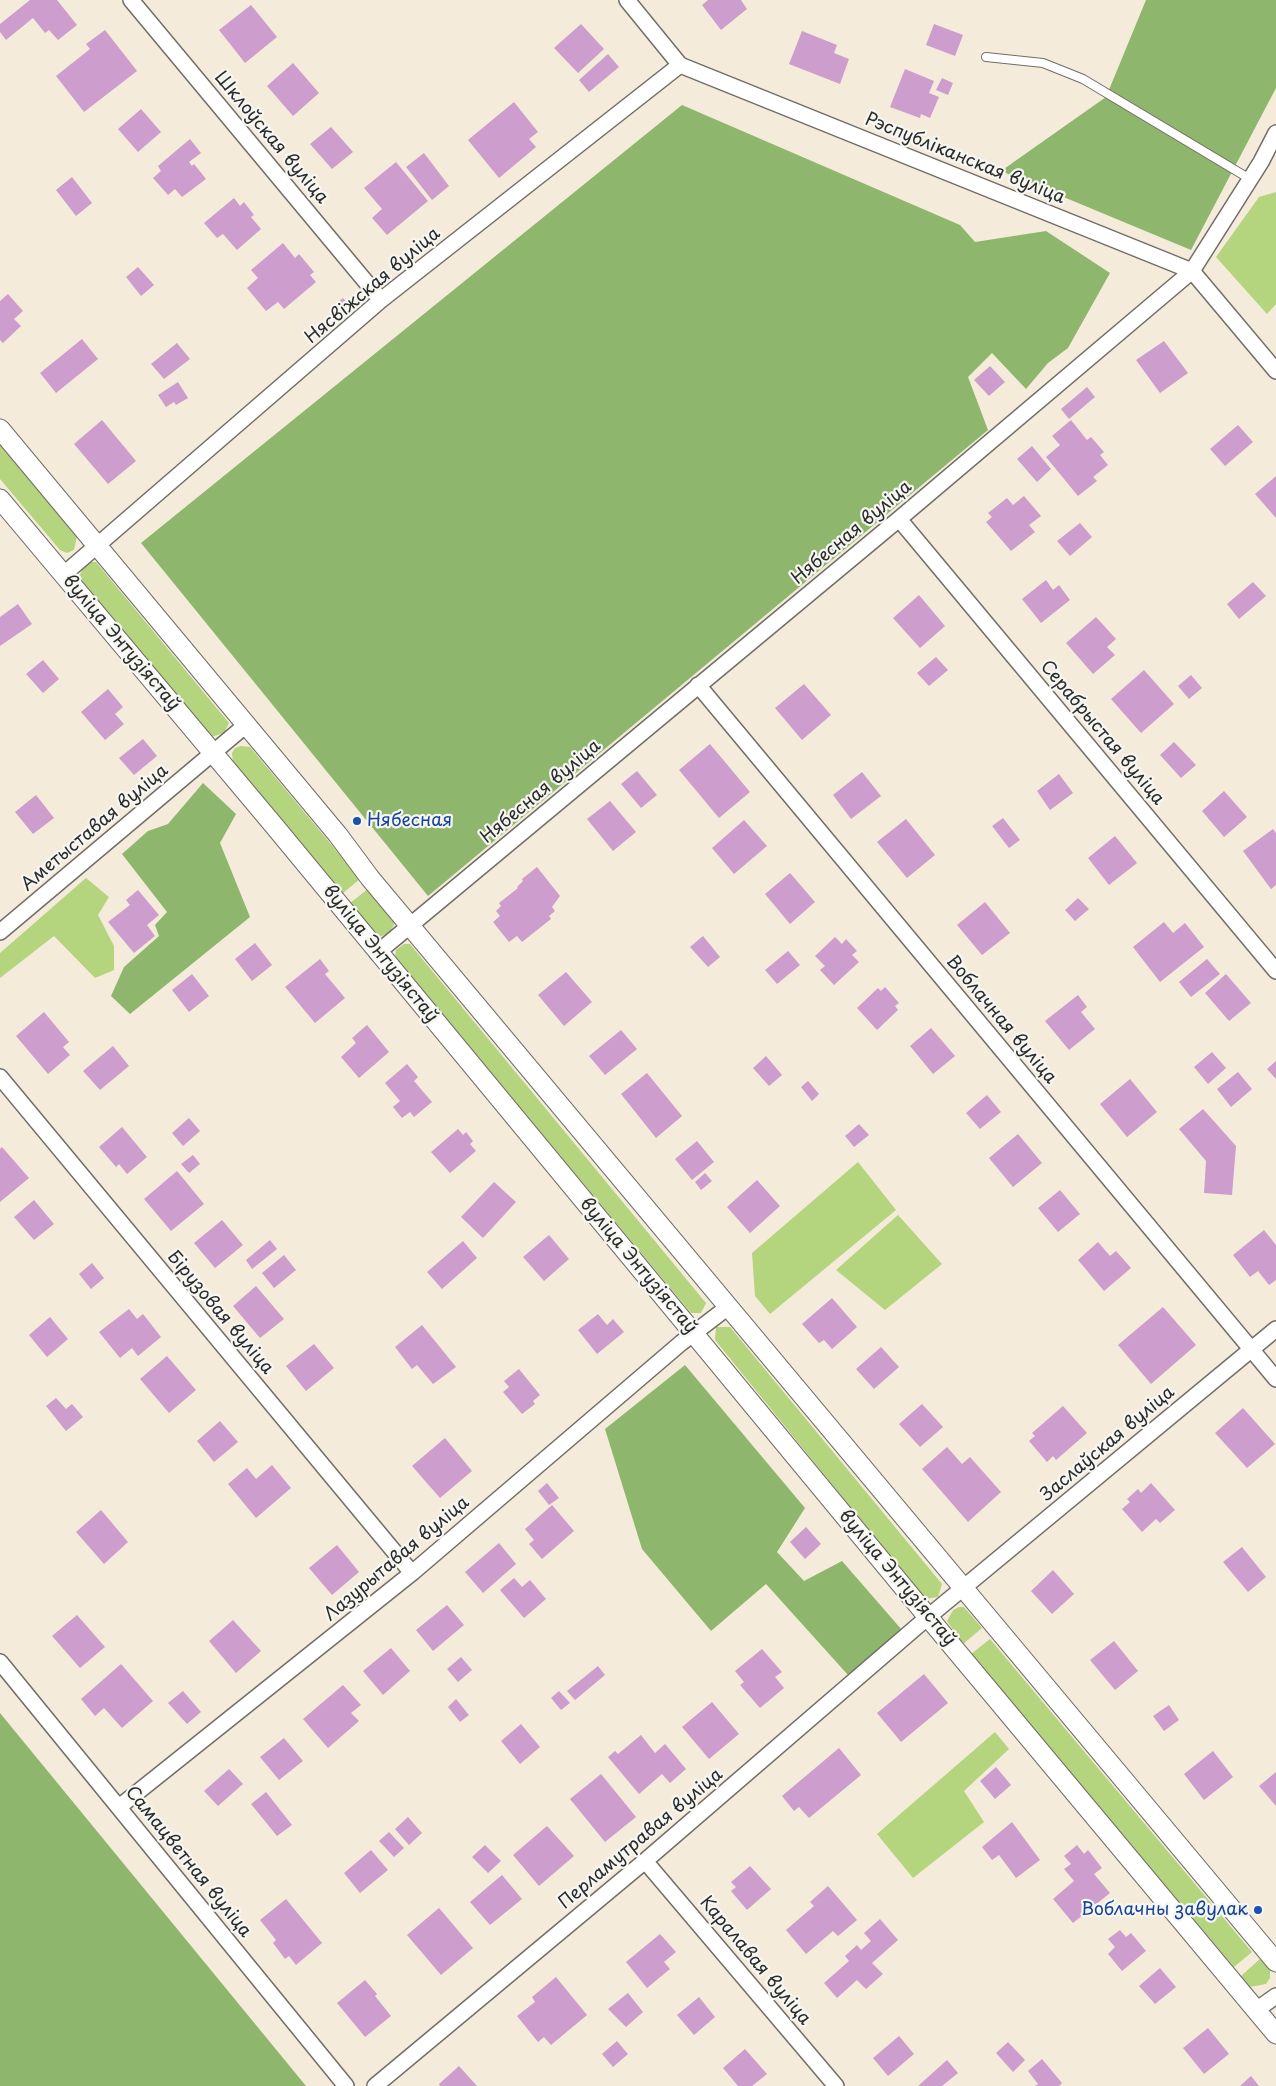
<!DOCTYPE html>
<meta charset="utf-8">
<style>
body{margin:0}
canvas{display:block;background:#f4ebda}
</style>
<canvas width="1276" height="2086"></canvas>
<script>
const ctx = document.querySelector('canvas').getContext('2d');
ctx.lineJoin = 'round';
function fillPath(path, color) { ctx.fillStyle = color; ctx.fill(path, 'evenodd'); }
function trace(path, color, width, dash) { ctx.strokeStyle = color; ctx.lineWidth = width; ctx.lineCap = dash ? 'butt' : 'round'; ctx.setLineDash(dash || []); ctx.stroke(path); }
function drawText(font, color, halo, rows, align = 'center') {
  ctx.font = font + ' "Playpen Sans",sans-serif'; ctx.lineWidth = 4.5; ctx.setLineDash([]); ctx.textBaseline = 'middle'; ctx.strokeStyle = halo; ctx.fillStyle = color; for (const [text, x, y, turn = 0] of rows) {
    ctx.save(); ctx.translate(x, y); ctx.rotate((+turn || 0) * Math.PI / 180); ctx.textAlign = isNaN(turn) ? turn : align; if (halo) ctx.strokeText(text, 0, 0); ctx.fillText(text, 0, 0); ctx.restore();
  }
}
fillPath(new Path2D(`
 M1276,192V304L1267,314L1216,257L1259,197Z
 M0,445L77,536L74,550L67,553L60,550L0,479Z
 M90,562H96L229,723L224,733L211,737L79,577L84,566Z
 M241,746L250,747L360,879L343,893L233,762L232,753L235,748Z
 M86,878L109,897L98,915L114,946V970L95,978L54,936L0,978V953Z
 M368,889L395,922C392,931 387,935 378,937L350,903Z
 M404,944H410L706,1303L701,1313H691L395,957L396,950Z
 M858,1162L896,1210L770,1314L755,1296L752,1253Z
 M898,1215L942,1264L885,1310L836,1270Z
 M716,1327H730L942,1584L938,1597L925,1599L715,1340Z
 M959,1607H964L982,1628L963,1644L947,1621L953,1610Z
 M990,1639L1252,1952L1234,1967L971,1654Z
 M995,1732L1009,1749L964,1791L984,1822L913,1878L877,1834Z
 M1260,1959L1270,1970V1978L1266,1984L1250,1987L1241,1976Z`), '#b4d57e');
fillPath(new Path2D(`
 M1146,0H1276V88L1191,250L1001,171L1106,97Z
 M682,105L960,225L975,242L1046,231L1110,273L1068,348L1048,363L1026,389L992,353L968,377L988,430L428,896L141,543Z
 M203,783L236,814L220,843L250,917L130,1014L111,996L124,967L159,936L155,925L167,912L122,854L148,831L168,824Z
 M685,1365L805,1508L777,1552L804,1581L842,1561L902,1630L848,1675L766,1584L711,1631L642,1549L605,1429Z
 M0,1713L306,2086H0Z`), '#8fb66d');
fillPath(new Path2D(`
 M30,0H57L77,25L58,40L49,30L45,33L33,18L6,40L0,32V24Z
 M708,0H741L747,9L721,30L702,5Z
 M251,5L277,37L245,63L219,30Z
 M581,24L604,49L578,73L554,48Z
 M934,24L963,35L955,56L926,45Z
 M105,30L137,71L84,112L56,76L90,49L86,44Z
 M802,31L837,45L834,53L849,59L840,84L789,64Z
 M608,54L619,67L589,92L579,80Z
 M293,63L319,93L293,116L267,86Z
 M905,69L934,81L929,93L939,97L930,118L921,114L920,118L890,107Z
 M942,78L953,83L948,95L936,90Z
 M514,102L538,132L529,139L536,147L499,178L468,140Z
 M141,109L161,132L138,152L118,129Z
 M331,127L353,152L332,169L310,144Z
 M190,139L201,153L189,162L192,166L194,164L206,179L182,197L175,189L168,195L153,178L161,171L158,166Z
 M424,153L449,186L432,200L406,167Z
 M396,162L428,201L387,235L372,218L382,209L364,188Z
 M72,177L92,203L76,216L56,190Z
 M234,198L240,206L244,202L254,215L251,217L261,229L237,250L223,234L217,238L204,223Z
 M283,243L295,258L299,254L314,272L310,275L316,282L284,309L278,302L266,311L247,288L258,278L251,270Z
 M138,267L154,285L141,296L126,277Z
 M8,294L23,311L14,319L21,326L3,343L0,340V301Z
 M343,298L348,304L340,311L335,305Z
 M82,339L98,359L56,393L40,373Z
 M1164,341L1188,373L1160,393L1136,360Z
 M177,343L190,359L164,379L151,364Z
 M990,366L1005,382L989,396L974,380Z
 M178,382L188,398L176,405L174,402L166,407L158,395Z
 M1087,387L1095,397L1069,419L1061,409Z
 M102,420L136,461L108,484L74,444Z
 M1071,420L1087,440L1091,437L1104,452L1100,455L1108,465L1093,477L1097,481L1078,496L1046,457L1060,445L1052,436Z
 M1238,425L1253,442L1225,466L1210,449Z
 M1032,446L1051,469L1037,482L1017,459Z
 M1276,476V518L1255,494Z
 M1024,496L1041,516L1029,525L1035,532L1011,551L986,522L992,517L988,513L1007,498L1013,505Z
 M1080,523L1092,537L1070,556L1057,541Z
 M1046,580L1053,590L1059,585L1070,600L1041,623L1022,599Z
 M1253,582L1266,596L1239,619L1227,604Z
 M919,595L945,626L920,648L893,618Z
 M18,604L32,624L0,646V617Z
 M1096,617L1116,639L1107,647L1115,655L1093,674L1066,643Z
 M936,657L948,670L929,686L917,673Z
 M43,660L59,679L43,693L26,674Z
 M1144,670L1174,704L1141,733L1111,699Z
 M1191,675L1202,688L1189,699L1178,686Z
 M804,684L831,715L802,740L775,708Z
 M108,689L123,707L115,714L124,724L105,740L81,712Z
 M143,739L157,756L134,775L119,758Z
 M1174,742L1196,765L1181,778L1160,755Z
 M710,744L750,792L719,818L679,770Z
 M637,771L657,795L641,808L621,784Z
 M862,772L881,796L851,819L833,795Z
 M1059,774L1073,793L1050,810L1037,791Z
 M1224,791L1247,817L1224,837L1202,811Z
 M36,795L54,818L33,834L15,812Z
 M610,801L636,832L613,851L587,819Z
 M1003,818L1020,840L1009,848L992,826Z
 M906,819L935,855L907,878L877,842Z
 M744,820L767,846L734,874L712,848Z
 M1273,829L1276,833V885L1271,889L1243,851Z
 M1115,836L1137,863L1109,885L1088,858Z
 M537,867L560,896L552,907L555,911L549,916L551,919L522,942L517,936L509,942L493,922L500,916L496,911L501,906L499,903L518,888L517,887L523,881L522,879Z
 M790,873L815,902L790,924L765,894Z
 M138,890L159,915L147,925L155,936L134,953L108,922L130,905L126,900Z
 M1078,898L1089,909L1075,921L1065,910Z
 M985,902L1010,933L982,955L957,925Z
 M1164,922L1173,933L1185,923L1204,947L1160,982L1133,947Z
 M703,936L720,957L708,967L690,947Z
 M835,937L842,944L846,939L857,951L852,955L859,962L834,985L820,970L825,966L815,956Z
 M255,943L272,965L252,981L235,959Z
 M788,951L800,965L777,984L765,970Z
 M320,959L329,971L325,974L345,998L315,1023L285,987Z
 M1207,959L1220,974L1191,997L1179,982Z
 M566,972L592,1002L564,1026L538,995Z
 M192,974L209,996L189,1012L172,990Z
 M1226,974L1251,1003L1229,1021L1205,993Z
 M885,987L899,1003L895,1006L898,1010L877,1030L857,1008L878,988L881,991Z
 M1078,995L1087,1007L1081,1012L1095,1029L1069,1050L1045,1021Z
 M44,1012L69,1042L63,1047L70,1055L48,1074L16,1036Z
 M367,1025L389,1052L359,1078L341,1057L356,1043L352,1038Z
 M931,1028L955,1056L933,1074L910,1046Z
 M621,1030L637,1049L605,1075L589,1056Z
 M113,1046L129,1066L100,1090L83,1071Z
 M1212,1052L1226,1068L1208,1084L1194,1067Z
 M766,1056L782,1075L769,1086L753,1068Z
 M1276,1061V1079L1267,1069Z
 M407,1064L418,1077L414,1081L432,1102L414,1117L410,1112L402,1118L393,1107L400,1101L385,1083Z
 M1238,1072L1252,1089L1231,1107L1217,1089Z
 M647,1073L682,1116L656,1138L621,1094Z
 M1130,1079L1157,1112L1127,1137L1100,1104Z
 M808,1081L819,1094L812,1101L801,1087Z
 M987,1095L1001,1112L980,1129L966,1113Z
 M1203,1109L1236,1146L1232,1195L1204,1193L1206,1161L1179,1129Z
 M189,1118L200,1131L183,1146L172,1133Z
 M859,1124L869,1135L854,1147L845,1136Z
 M122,1127L147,1157L127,1174L119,1164L116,1167L99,1147Z
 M458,1129L463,1135L466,1132L473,1141L470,1144L476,1151L450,1173L431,1152Z
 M1018,1134L1042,1163L1013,1187L989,1158Z
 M697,1141L714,1162L692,1180L675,1159Z
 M2,1147L29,1178L0,1202V1149Z
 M193,1155L200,1164L189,1173L181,1164Z
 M177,1171L204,1204L171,1231L144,1199Z
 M705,1173L712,1181L701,1190L695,1182Z
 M757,1180L780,1206L750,1233L727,1207Z
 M494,1182L516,1202L483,1238L461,1217Z
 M1060,1190L1080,1214L1058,1232L1038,1208Z
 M34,1200L54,1224L34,1240L14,1217Z
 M222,1220L243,1245L215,1268L194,1243Z
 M1264,1230L1276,1245V1280L1269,1285L1258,1271L1250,1277L1233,1255Z
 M549,1235L569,1259L544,1281L523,1257Z
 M270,1240L277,1249L252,1269L246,1260Z
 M463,1241L477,1258L442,1289L427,1272Z
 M1098,1242L1110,1256L1116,1251L1131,1268L1104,1291L1078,1260Z
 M284,1255L296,1270L274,1288L262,1273Z
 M92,1263L104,1278L91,1289L79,1274Z
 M256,1286L284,1319L260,1338L233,1306Z
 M832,1298L857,1327L832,1349L824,1340L819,1343L802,1324Z
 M1163,1307L1196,1345L1151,1384L1118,1345Z
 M129,1309L137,1319L143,1314L161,1337L138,1356L132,1348L120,1358L99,1332Z
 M598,1314L607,1325L613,1319L624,1332L597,1354L578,1330Z
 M50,1317L68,1339L47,1357L29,1335Z
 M422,1325L456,1367L433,1384L417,1365L412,1369L395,1347Z
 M314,1344L334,1368L306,1391L286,1366Z
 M881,1347L899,1367L874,1389L856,1369Z
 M167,1356L196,1390L169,1413L140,1379Z
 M519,1369L540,1395L533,1401L535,1404L522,1414L503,1392L509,1387L504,1381Z
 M56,1398L66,1409L72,1404L83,1417L66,1431L46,1406Z
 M922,1404L943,1427L920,1447L899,1424Z
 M1063,1406L1087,1433L1056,1460L1053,1456L1047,1462L1029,1441L1035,1436L1032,1433Z
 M1243,1408L1275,1444L1247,1468L1215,1433Z
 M220,1421L238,1442L214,1462L197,1441Z
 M445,1438L472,1471L440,1498L412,1466Z
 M947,1447L962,1464L970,1457L1001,1492L968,1522L922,1469Z
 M272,1465L291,1488L256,1518L228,1484L247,1468L256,1479Z
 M547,1483L559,1498L549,1505L538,1491Z
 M1151,1483L1175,1510L1160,1523L1156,1519L1142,1532L1122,1509L1130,1502L1127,1499L1138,1489L1141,1493Z
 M552,1505L574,1531L542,1559L529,1544L534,1540L525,1529Z
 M101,1510L128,1542L104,1564L76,1532Z
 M806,1527L821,1544L805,1559L790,1542Z
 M499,1543L516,1564L483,1593L465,1572Z
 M337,1545L359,1572L332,1595L309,1568Z
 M1242,1547L1266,1577L1248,1592L1223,1562Z
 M1053,1570L1074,1594L1052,1614L1031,1591Z
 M514,1578L522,1587L530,1580L546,1599L524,1618L500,1590Z
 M447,1605L464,1625L433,1651L416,1630Z
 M77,1615L105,1647L80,1668L52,1636Z
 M233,1620L261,1651L236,1673L209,1641Z
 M1114,1641L1138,1671L1115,1690L1090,1660Z
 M391,1648L410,1671L383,1695L363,1671Z
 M762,1649L782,1672L775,1677L784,1688L760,1708L740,1685L744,1682L735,1671Z
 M461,1657L472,1670L458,1682L447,1669Z
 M121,1664L153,1701L122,1728L104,1708L95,1716L81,1699Z
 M598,1666L605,1675L575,1700L567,1691Z
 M924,1674L948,1703L901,1742L877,1713Z
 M343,1685L361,1705L351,1713L359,1721L328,1748L303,1719Z
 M183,1691L201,1712L187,1724L168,1703Z
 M559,1691L570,1703L561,1710L551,1698Z
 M456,1699L469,1715L460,1722L448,1707Z
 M712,1702L739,1734L709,1759L682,1727Z
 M1169,1705L1179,1720L1164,1731L1153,1716Z
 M521,1724L540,1747L520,1764L501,1741Z
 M641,1735L655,1753L665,1744L686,1769L670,1783L662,1774L639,1794L608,1757L615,1751L618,1754Z
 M284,1738L303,1761L279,1780L260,1757Z
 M839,1748L861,1775L809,1818L799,1807L794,1811L782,1796Z
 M1213,1751L1233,1777L1204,1800L1184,1774Z
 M996,1767L1011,1785L995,1799L980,1781Z
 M229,1769L243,1784L218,1806L204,1791Z
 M1276,1772V1806L1259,1786Z
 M601,1774L636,1817L605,1842L570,1799Z
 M266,1792L292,1825L277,1836L251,1804Z
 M408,1817L422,1833L409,1845L395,1829Z
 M1012,1822L1040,1860L1016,1878L999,1855L992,1860L982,1847Z
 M547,1826L574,1856L539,1886L513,1855Z
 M389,1832L404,1848L394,1857L379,1841Z
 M485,1845L501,1861L488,1873L472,1857Z
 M1077,1845L1084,1854L1088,1850L1102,1868L1094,1874L1110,1893L1073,1923L1053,1899L1074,1881L1064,1869L1071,1864L1064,1856Z
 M371,1850L388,1870L360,1893L344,1873Z
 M750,1866L771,1889L747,1910L731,1891L736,1887L731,1882Z
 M502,1875L522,1899L490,1925L470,1902Z
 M828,1886L857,1920L838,1936L833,1931L806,1954L786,1930L814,1906L810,1902Z
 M286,1899L322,1943L296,1965L289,1956L285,1959L273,1943L276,1940L260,1920Z
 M439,1908L473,1948L441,1975L407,1935Z
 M880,1919L898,1940L872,1963L883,1974L866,1989L857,1980L837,1998L824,1983L849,1961L845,1956L857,1945L861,1950L871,1941L864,1933Z
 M1120,1930L1126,1937L1131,1933L1146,1951L1122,1971L1108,1954L1115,1947L1108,1939Z
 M660,1934L676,1952L664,1962L670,1969L647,1988L626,1962Z
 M1160,1968L1176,1987L1155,2004L1139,1986Z
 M556,1977L587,2015L551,2045L544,2037L538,2042L517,2016L535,2002L532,1997Z
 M365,1980L377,1994L375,1996L391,2016L365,2037L337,2003Z
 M628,1993L643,2012L626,2027L608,2009Z
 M699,1997L715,2017L694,2035L677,2015Z
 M1208,2028L1229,2054L1204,2074L1183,2048Z
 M899,2036L914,2054L888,2076L873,2058Z
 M617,2041L628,2054L613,2067L602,2054Z
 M1008,2042L1025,2060L1013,2072L996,2053Z
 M745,2049L767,2074L752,2086H738L723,2068Z
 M1042,2059L1062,2083L1059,2086H1035L1038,2084L1028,2071Z
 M947,2060L958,2073L942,2086H918Z
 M459,2066L477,2086H440L439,2084Z
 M1251,2076L1259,2086H1240Z`), '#cd9dcd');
const service = new Path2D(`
 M986,57L1043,63L1083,79L1250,179`);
const minor = new Path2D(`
 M131,0L381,300
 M627,0L680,65L1192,271L1276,371
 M899,519L1276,971
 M63,575L381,300L680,65
 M698,685L1276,1379
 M0,932L246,725
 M377,953L899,519L1192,271L1261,162L1276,133
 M0,1077L412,1573
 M0,1662L346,2086
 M119,1807L412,1573L681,1343L728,1307
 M645,1861L836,2086
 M1256,2010L1276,1996
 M375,2086L645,1861L928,1617L1276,1329`);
const tertiary = new Path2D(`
 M0,429L338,835L370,878L1276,1962
 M0,499L276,828L928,1617L1276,2034`);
trace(service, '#716e68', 10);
trace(minor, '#716e68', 18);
trace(tertiary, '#716e68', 21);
trace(service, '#fff', 8);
trace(minor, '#fff', 15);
trace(tertiary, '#fff', 19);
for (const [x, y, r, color] of [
 [357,821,5,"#1a4fb4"],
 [1258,1910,5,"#1a4fb4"]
]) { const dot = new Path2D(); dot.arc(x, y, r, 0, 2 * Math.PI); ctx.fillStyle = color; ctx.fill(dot); trace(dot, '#f6f6f2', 2); }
drawText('18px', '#2b2b2b', '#f6f6f2', [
 ["Шклоўская вуліца",271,138,50],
 ["Рэспубліканская вуліца",965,159,22],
 ["Нясвіжская вуліца",373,286,-40],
 ["Нябесная вуліца",852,533,-40],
 ["вуліца Энтузіястаў",121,643,50],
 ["Серабрыстая вуліца",1102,733,50],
 ["Нябесная вуліца",541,792,-40],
 ["Аметыставая вуліца",95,828,-40],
 ["вуліца Энтузіястаў",380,954,51],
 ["Воблачная вуліца",1001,1020,50],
 ["вуліца Энтузіястаў",638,1266,50],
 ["Бірузовая вуліца",220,1313,50],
 ["Заслаўская вуліца",1108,1444,-40],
 ["Лазурытавая вуліца",397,1559,-40],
 ["вуліца Энтузіястаў",897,1578,50],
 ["Перламутравая вуліца",641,1839,-40],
 ["Самацветная вуліца",188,1862,51],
 ["Каралавая вуліца",755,1961,50]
]);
drawText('18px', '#164399', '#f6f6f2', [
 ["Нябесная",367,821],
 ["Воблачны завулак",1248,1910,"right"]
], 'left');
</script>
